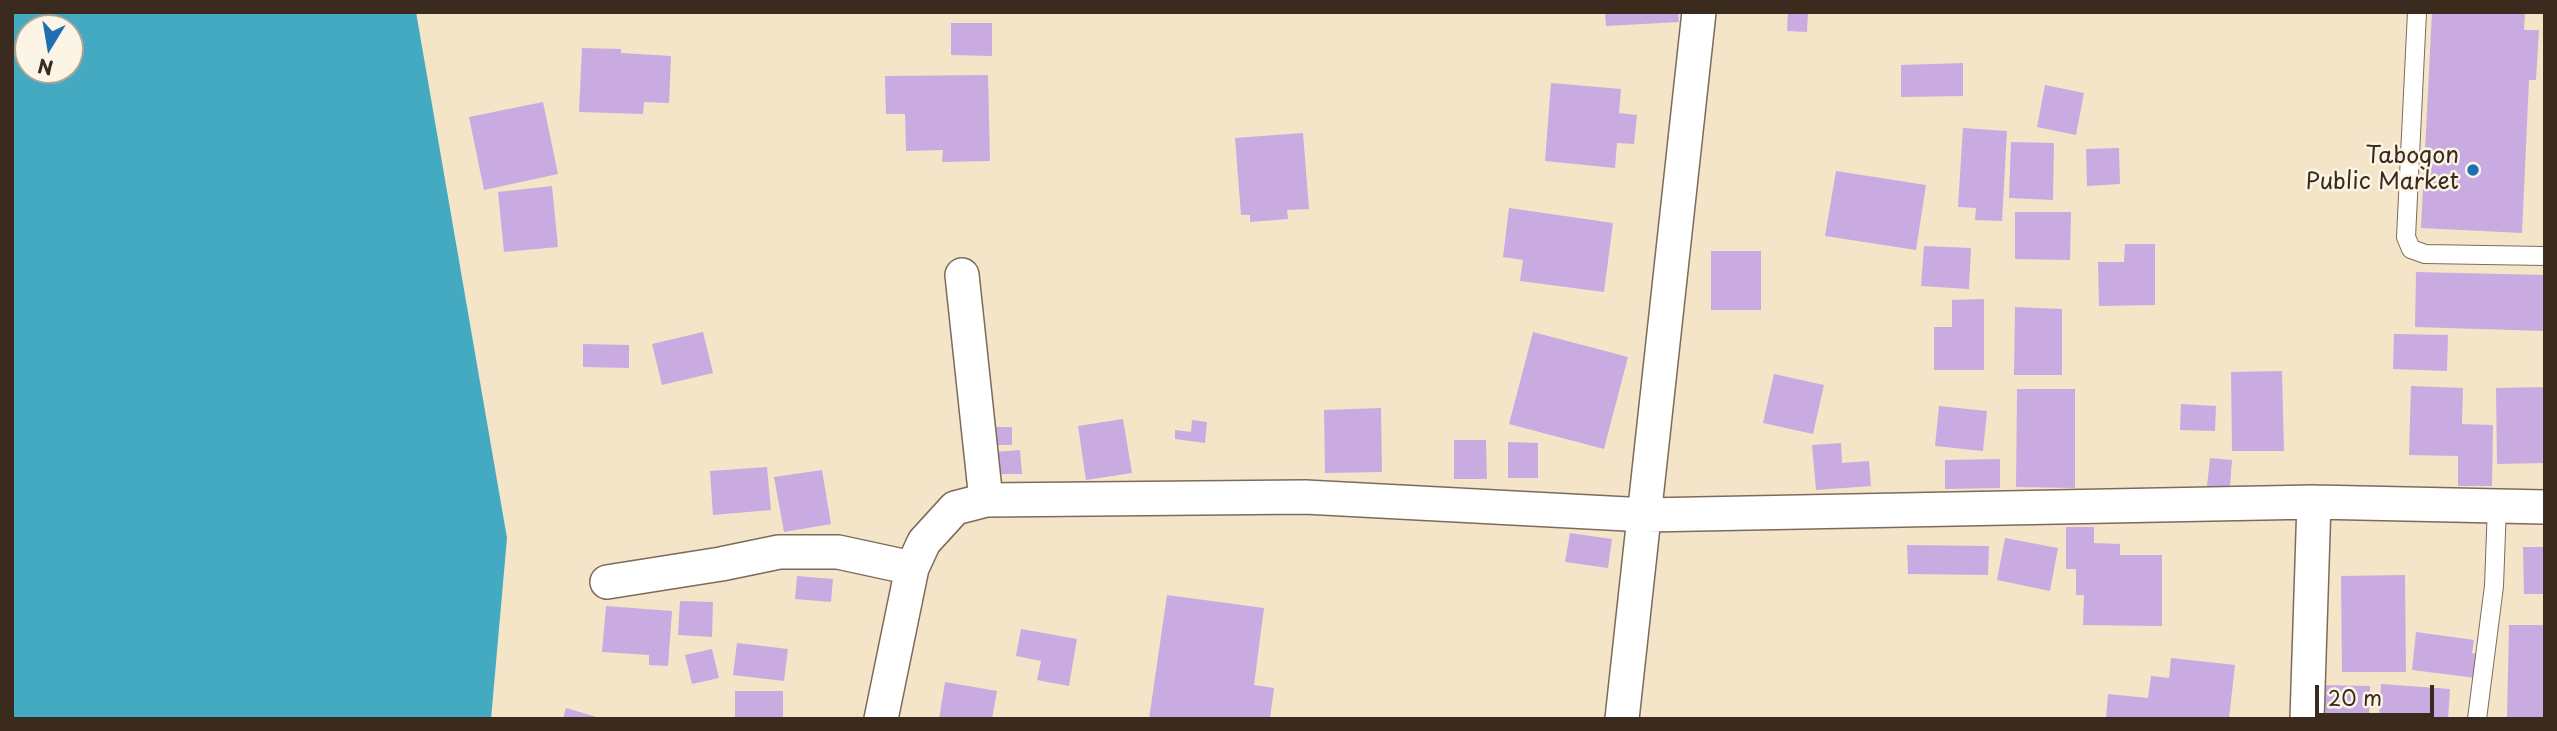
<!DOCTYPE html>
<style>
body{margin:0}
#map{position:relative;width:2557px;height:731px;overflow:hidden;background:#f4e4c8;font-family:"Playpen Sans",sans-serif}
canvas{display:block}
.frame{position:absolute;inset:0;border:14px solid #3b2a1e;pointer-events:none}
.north{position:absolute;left:14px;top:14px;width:70px;height:70px;box-sizing:border-box;background:#fcf5e5;border:2px solid #afa495;border-radius:50%;rotate:191deg;font-size:19px;font-weight:700;line-height:28px;text-align:center;color:#3b2a1e}
.north::after{content:'';display:block;margin:auto;width:24px;height:32px;background:#1f6fb2;clip-path:polygon(50% 0,100% 100%,50% 72%,0 100%)}
.scale{position:absolute;left:2315px;top:685px;width:119px;height:32px;box-sizing:border-box;border:4px solid #3b2a1e;border-top:0;padding-left:9px;font-size:21px;line-height:24px;white-space:nowrap;color:#3b2a1e;-webkit-text-stroke:5px #fcf5e5;paint-order:stroke}
</style>
<div id="map">
<canvas width="2557" height="731"></canvas>
<div class="frame"></div>
<div class="north">N</div>
<div class="scale">20 m</div>
</div>
<script>
const ctx = document.querySelector('canvas').getContext('2d');
ctx.lineJoin = 'round';
function fillPath(path, color) { ctx.fillStyle = color; ctx.fill(path, 'evenodd'); }
function trace(path, color, width, dash) { ctx.strokeStyle = color; ctx.lineWidth = width; ctx.lineCap = dash ? 'butt' : 'round'; ctx.setLineDash(dash || []); ctx.stroke(path); }
function drawText(font, color, halo, rows, align = 'center') {
  ctx.font = font + ' "Playpen Sans",sans-serif'; ctx.lineWidth = 5; ctx.setLineDash([]); ctx.textBaseline = 'middle'; ctx.strokeStyle = halo; ctx.fillStyle = color; for (const [text, x, y, turn = 0] of rows) {
    ctx.save(); ctx.translate(x, y); ctx.rotate((+turn || 0) * Math.PI / 180); ctx.textAlign = isNaN(turn) ? turn : align; if (halo) ctx.strokeText(text, 0, 0); ctx.fillText(text, 0, 0); ctx.restore();
  }
}
fillPath(new Path2D(`
 M12,12H416L507,538L491,719H12ZM28,28H70V70H28Z`), '#43aac2');
fillPath(new Path2D(`
 M1605,12H1678L1679,22L1606,26Z
 M1788,12H1808L1807,32L1787,31Z
 M2432,12H2525L2524,30H2539L2536,80H2529L2522,233L2421,228Z
 M951,23H992V56L951,55Z
 M582,48L621,49V53L671,56L669,103L644,102L643,114L579,112Z
 M1963,63V96L1901,97V65Z
 M988,75L990,161L942,162L943,150L906,151L905,114H886L885,76Z
 M1551,83L1621,89L1619,113L1637,115L1634,144L1617,143L1615,168L1545,161Z
 M2045,85L2084,93L2076,135L2037,127Z
 M543,102L558,174L484,190L469,117Z
 M1963,128L2007,131L2002,221L1975,220L1976,208L1958,207Z
 M1303,133L1309,209L1287,210L1288,219L1250,222V215H1241L1235,138Z
 M2011,142L2054,143L2053,200L2009,198Z
 M2119,148L2120,184L2087,186L2086,149Z
 M1836,171L1926,185L1916,250L1825,236Z
 M552,186L558,247L504,252L498,192Z
 M1509,208L1613,223L1604,292L1520,281L1523,260L1503,257Z
 M2015,212H2071L2070,260L2015,259Z
 M2125,244H2155V305L2099,306L2098,262H2124Z
 M1924,246L1971,248L1969,289L1921,286Z
 M1711,251H1761V310H1711Z
 M2416,272L2545,275V331L2415,327Z
 M1984,299V370H1934V327H1952V300Z
 M2015,307L2062,309V375H2014Z
 M703,332L713,373L662,385L652,344Z
 M1533,332L1628,357L1604,449L1509,424Z
 M2394,334L2448,335L2447,371L2393,369Z
 M583,344L629,345V368L583,367Z
 M2282,371L2284,451H2232L2231,372Z
 M1774,374L1824,385L1813,434L1763,423Z
 M2411,386L2463,388L2462,424L2493,425L2492,486H2458V456L2409,455Z
 M2545,387V463L2497,464L2496,388Z
 M2017,389H2075V488L2016,487Z
 M2181,404L2216,406L2215,431L2180,430Z
 M1939,406L1987,411L1983,451L1935,446Z
 M1381,408L1382,472L1325,473L1324,410Z
 M1123,419L1132,473L1086,480L1078,426Z
 M1192,420L1207,422L1205,443L1175,439V430L1191,432Z
 M993,427H1012V445H993Z
 M1454,440H1486L1487,479H1454Z
 M1508,442L1538,443V478H1508Z
 M1841,443L1842,463L1869,461L1871,486L1816,490L1812,445Z
 M1020,450L1022,474H995L994,452Z
 M2210,458L2232,460L2230,487L2207,486Z
 M2000,459V488L1945,489V460Z
 M767,467L771,510L713,515L710,471Z
 M822,470L831,524L784,532L774,477Z
 M2066,527H2094V543L2120,544V555H2162V626L2083,625L2084,595H2076V569H2066Z
 M1570,533L1612,539L1608,568L1565,562Z
 M2005,538L2058,548L2050,591L1997,580Z
 M1907,545L1989,546L1988,575L1908,574Z
 M2523,547H2545V594H2524Z
 M2405,575L2406,672H2342L2341,576Z
 M797,576L833,579L831,602L795,599Z
 M1167,595L1264,608L1254,685L1274,688L1270,719H1149Z
 M680,601L713,602L712,637L678,635Z
 M606,606L672,611L668,666L649,665V655L602,652Z
 M2509,625H2545V719H2507Z
 M1021,629L1077,639L1069,686L1037,680L1041,661L1016,656Z
 M2416,632L2474,640L2472,653L2480,655L2476,678L2412,670Z
 M737,643L788,649L784,681L733,675Z
 M712,649L719,678L692,684L685,655Z
 M2171,658L2235,665L2229,719H2106L2108,694L2148,698L2151,676L2169,678Z
 M945,682L997,691L992,719H939Z
 M2381,684L2450,689L2448,719H2379Z
 M2322,685L2370,686L2369,719H2321Z
 M735,691H783V719H735Z
 M566,708L600,718V719H563Z`), '#caabe1');
const service = new Path2D(`
 M2417,12L2406,237L2411,249L2425,254L2545,256
 M2477,719L2494,586L2497,506`);
const minor = new Path2D(`
 M962,275L986,500
 M607,582L721,564L779,552H838L912,568
 M881,719L912,568L924,542L955,508L986,500L1305,497L1646,515L2314,502L2545,507
 M1622,719L1699,12
 M2307,719L2314,502`);
trace(service, '#7c6b5a', 20);
trace(minor, '#7c6b5a', 36);
trace(service, '#fff', 18);
trace(minor, '#fff', 33);
for (const [x, y, r, color] of [
 [2473,170,7,"#1f6fb2"]
]) { const dot = new Path2D(); dot.arc(x, y, r, 0, 2 * Math.PI); ctx.fillStyle = color; ctx.fill(dot); trace(dot, '#fcf5e5', 2.5); }
drawText('23px', '#3b2a1e', '#fcf5e5', [
 ["Tabogon",2459,157],
 ["Public Market",2459,183]
], 'right');
</script>
